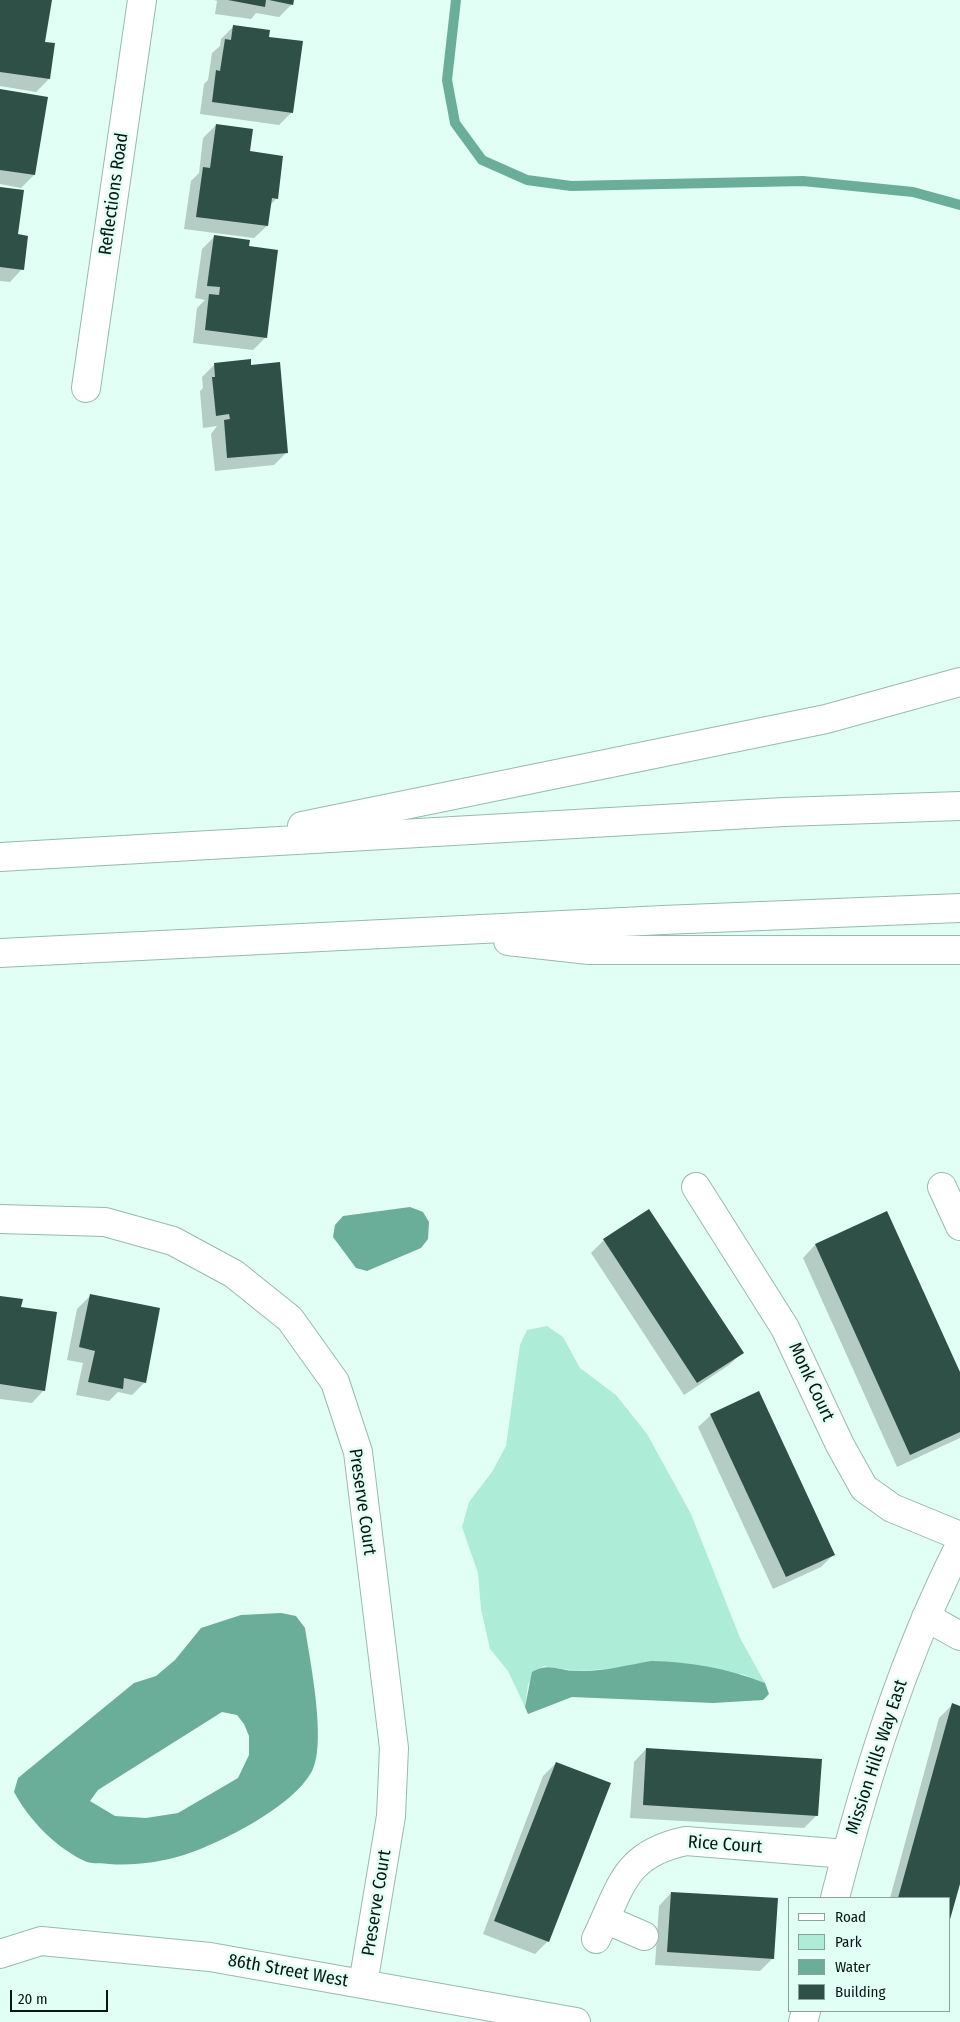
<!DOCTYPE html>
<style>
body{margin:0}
#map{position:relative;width:960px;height:2022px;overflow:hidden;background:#e1fff4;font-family:"Fira Sans Condensed",sans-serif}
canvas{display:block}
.legend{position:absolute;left:788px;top:1897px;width:162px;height:115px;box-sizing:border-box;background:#e1fff4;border:1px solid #8ba29a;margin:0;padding:6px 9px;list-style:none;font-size:15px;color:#091612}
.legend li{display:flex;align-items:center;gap:10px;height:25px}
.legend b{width:25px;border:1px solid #8ba29a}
.scale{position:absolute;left:10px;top:1990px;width:98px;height:22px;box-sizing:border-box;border:2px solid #091612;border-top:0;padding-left:6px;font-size:15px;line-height:18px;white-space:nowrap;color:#091612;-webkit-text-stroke:4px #e1fff4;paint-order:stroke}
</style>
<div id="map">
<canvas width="960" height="2022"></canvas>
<ul class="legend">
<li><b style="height:6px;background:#fff"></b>Road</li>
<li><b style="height:14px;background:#adecd7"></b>Park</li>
<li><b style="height:14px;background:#6aae99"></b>Water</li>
<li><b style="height:14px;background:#2f5046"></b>Building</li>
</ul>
<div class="scale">20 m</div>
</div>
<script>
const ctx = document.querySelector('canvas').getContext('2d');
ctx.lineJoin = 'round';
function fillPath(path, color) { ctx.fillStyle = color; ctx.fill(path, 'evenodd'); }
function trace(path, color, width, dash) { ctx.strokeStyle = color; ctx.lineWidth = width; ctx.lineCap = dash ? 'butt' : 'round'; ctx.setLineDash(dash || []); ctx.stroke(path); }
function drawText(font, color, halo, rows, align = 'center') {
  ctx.font = font + ' "Fira Sans Condensed",sans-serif'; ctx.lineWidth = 5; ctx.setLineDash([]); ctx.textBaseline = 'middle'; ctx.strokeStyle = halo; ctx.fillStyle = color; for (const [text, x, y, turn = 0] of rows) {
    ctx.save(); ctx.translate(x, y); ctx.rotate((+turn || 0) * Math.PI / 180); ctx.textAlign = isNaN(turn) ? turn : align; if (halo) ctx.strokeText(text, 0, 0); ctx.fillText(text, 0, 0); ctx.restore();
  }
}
fillPath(new Path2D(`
 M547,1326L563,1337L580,1368L616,1395L647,1434L691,1514L740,1638L765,1683L742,1674L605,1669L577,1671L543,1666L528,1684L525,1707L508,1671L490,1649L481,1609L478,1573L462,1527L469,1502L492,1472L506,1446L520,1345L527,1330Z`), '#adecd7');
fillPath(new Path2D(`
 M410,1207L423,1212L429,1222L428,1239L421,1248L367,1271L356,1268L333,1237L335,1225L343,1216Z
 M281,1613L296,1616L305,1628C310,1661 327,1743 312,1771C294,1806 221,1843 184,1855C161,1862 134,1866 109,1864C103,1863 93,1864 87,1862C57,1849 29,1820 14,1792L18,1778L134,1683L156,1676L175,1660L201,1628L241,1615ZM222,1712L237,1715L244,1724L249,1736V1755L238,1778L178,1813L146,1818L115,1816L90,1801L98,1790Z
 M651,1661C691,1662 727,1668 765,1683L769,1694L763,1700L713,1703L572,1697L528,1714L525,1707L532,1672C550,1662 558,1671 577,1671C602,1672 627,1665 651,1661Z`), '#6aae99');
fillPath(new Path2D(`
 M0,0H51L44,43L49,79L36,92L0,86Z
 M214,0H293L292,4L279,17L256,13L251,19L215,14L217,1Z
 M234,26L268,38L292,112L279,125L200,114L204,84L208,80L212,53L220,46L221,39Z
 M0,90L34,175L21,188L0,184Z
 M216,125L248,152L277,198L270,205L267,226L254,238L184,229L191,181L199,173L203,138Z
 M0,188L17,235L22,269L10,282L0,281Z
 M215,236L247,247L266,337L253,350L193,343L197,308L205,300L195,298L202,249Z
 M215,364L250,367L287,452L274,465L215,471L211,434L217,426L203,428L200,391L203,388L202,377Z
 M649,1210L742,1353L729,1365L684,1395L591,1253L604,1240Z
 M886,1213L960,1375V1438L897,1467L803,1258L815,1245Z
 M90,1296L145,1382L132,1395L118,1392L109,1401L76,1395L83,1363L67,1360L77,1309Z
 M0,1297L20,1308L44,1390L32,1403L0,1399Z
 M711,1415L833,1555L821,1567L773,1589L698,1427Z
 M952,1705L960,1707V1879L949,1920V1898H890L939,1718Z
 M646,1749L817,1815L804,1828L630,1818L634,1762Z
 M556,1763L548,1941L535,1954L483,1934L543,1776Z
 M671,1893L773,1958L760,1971L655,1965L659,1906Z`), '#0003');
trace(new Path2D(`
 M456,0L447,80L455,123L482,160L527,180L571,186L803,181L913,192L960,205`), '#6aae99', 10);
fillPath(new Path2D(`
 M0,0H52L45,42L55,43L50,79L0,72Z
 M228,0H266L265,7Z
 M269,0H294L293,5Z
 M233,25L270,30L269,37L303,41L293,113L212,102L216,70L220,71L225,39L231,40Z
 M0,89L48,97L35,175L0,170Z
 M216,124L253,129L250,151L283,156L278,199L272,198L268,226L196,217L203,167L210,168Z
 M0,187L24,190L18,234L28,236L24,270L0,267Z
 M214,235L250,240L249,246L278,250L267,338L205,330L209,294L219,295L220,287L207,286Z
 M251,359V365L280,362L288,453L227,458L224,420L230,419L229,414L216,416L212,377H215L214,363Z
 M649,1209L744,1353L697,1383L603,1239Z
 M887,1211L960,1372V1432L910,1455L815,1244Z
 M90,1294L160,1308L146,1383L124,1378L123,1389L88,1382L95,1351L79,1347Z
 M0,1296L23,1299L21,1307L57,1312L45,1391L0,1384Z
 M759,1391L835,1555L786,1577L710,1414Z
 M952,1703L960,1706V1884L949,1923V1898H898Z
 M646,1748L822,1759L818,1816L643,1805Z
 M556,1762L611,1783L549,1942L494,1921Z
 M671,1892L778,1898L774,1959L667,1952Z`), '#2f5046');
const minor = new Path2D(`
 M86,388L142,0
 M696,1187L785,1328L840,1445L864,1488L892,1508L960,1536
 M942,1187L960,1226
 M0,1219L105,1222L173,1241L234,1274L290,1319L335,1382L358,1452L394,1748L391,1816L363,1984
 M926,1617L960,1636
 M835,1898C866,1777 903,1657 960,1545
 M605,1919L644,1936
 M596,1939C621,1888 623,1854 686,1841L846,1854
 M0,1954L41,1941L210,1957L576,2022
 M803,2022L806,2011`);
const motorway = new Path2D(`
 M302,826L826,719L960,682
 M0,857L784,812L960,806
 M508,941L589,950H960
 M0,953L663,920L960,908`);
trace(minor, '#97bbaf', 30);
trace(motorway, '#97bbaf', 30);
trace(minor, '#fff', 28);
trace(motorway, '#fff', 28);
drawText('18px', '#091612', '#e1fff4', [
 ["Reflections Road",114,194,-82],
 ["Monk Court",811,1382,65],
 ["Preserve Court",362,1502,82],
 ["Mission Hills Way East",877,1757,-72],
 ["Rice Court",725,1845,4],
 ["Preserve Court",377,1903,-81],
 ["86th Street West",288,1971,10]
]);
</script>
